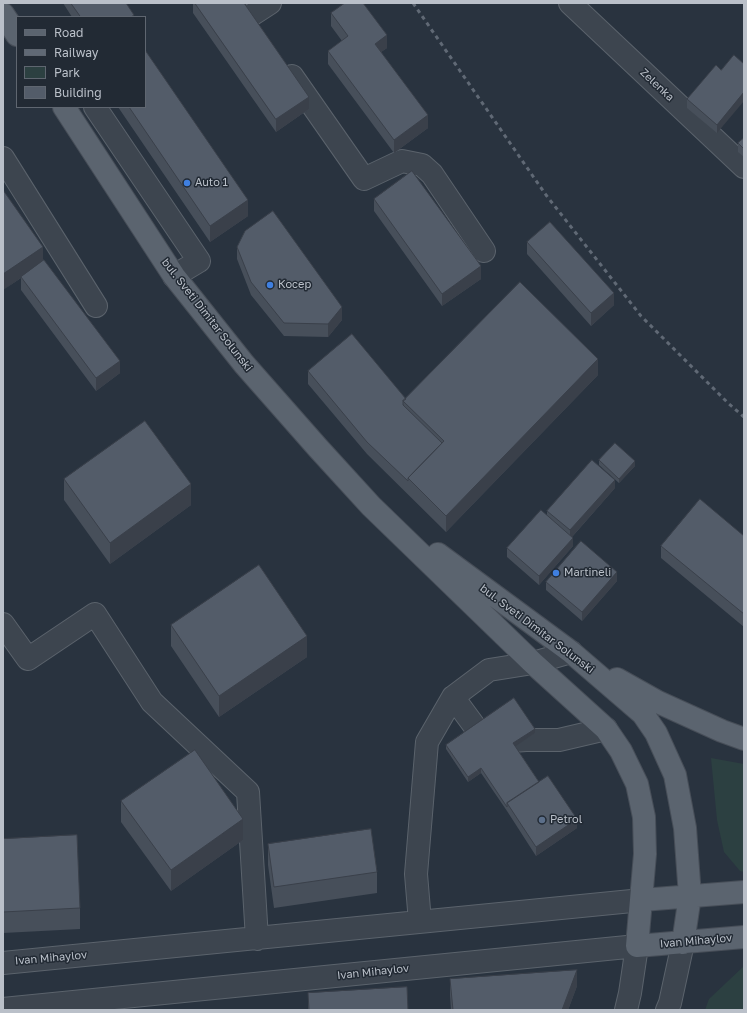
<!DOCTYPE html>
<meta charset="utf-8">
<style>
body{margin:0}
#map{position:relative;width:747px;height:1013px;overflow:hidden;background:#29333f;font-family:"Golos Text",sans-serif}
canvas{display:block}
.frame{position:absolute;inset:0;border:4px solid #bac0c9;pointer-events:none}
.legend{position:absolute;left:16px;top:16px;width:130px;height:92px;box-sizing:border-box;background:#222a34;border:1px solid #5f6670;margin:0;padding:5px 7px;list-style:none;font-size:12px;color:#bac0c9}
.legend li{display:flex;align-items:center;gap:8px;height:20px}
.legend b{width:20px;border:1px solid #5f6670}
</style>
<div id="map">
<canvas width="747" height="1013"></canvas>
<div class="frame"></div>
<ul class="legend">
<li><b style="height:5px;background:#5b646f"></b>Road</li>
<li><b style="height:5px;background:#606975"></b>Railway</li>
<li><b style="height:11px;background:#2c4041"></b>Park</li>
<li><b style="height:11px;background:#535c69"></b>Building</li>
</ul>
</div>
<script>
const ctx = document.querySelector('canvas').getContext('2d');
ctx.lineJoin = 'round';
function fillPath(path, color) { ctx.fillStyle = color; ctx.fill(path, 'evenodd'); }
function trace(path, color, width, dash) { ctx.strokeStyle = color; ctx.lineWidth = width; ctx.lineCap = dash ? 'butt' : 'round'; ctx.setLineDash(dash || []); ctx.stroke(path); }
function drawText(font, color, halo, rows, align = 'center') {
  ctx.font = font + ' "Golos Text",sans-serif'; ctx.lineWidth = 3; ctx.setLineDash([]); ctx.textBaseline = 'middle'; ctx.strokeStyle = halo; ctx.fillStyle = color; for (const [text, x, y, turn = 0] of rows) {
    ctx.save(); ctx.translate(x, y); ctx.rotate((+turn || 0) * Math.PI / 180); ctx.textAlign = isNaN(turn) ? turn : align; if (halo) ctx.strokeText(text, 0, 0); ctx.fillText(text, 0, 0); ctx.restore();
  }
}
fillPath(new Path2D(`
 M711,758L744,764V872L740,871L724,852L717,820Z
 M744,966V1010H705L709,999Z`), '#2c4041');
const minor = new Path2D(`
 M570,3L744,167
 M250,16L270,3
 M292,76L364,179L402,161L422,165L432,174L484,251
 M95,107L199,261L174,276
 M3,158L96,306
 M3,624L28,659L95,614L152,702L248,792L257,939
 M453,697L481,735L498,742L526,740H559L606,729
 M420,922L416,874L427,742L453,697L489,670L533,663L571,652
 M3,963L642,900
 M3,1009L637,946L630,993L626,1010
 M667,1010L670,1003L683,943`);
const major = new Path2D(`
 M3,14L17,35
 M64,107L174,276L244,364L318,448L371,506L533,663L606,729L621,751L637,784L644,817L645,854L637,946L744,937
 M438,554L571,652L643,714L656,733L675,775L685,828L690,896L683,943
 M617,679L658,702L722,731L744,739
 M642,900L744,892`);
trace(minor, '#5b636c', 24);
trace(major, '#474e58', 24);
trace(minor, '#3d454f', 22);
trace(major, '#5b646f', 22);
trace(new Path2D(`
 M413,3L546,195L641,316L728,403L744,417`), '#606975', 3, [4, 4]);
fillPath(new Path2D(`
 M63,3H126L134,17H72Z
 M193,3H244L309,109L276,132L193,13Z
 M331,13L387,48L381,52L428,128L394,153L328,64V51L342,41L331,26Z
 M721,70L717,133L687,108V99Z
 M118,107H145L248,216L210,242Z
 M744,138V157L738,152V143Z
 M374,199L481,279L442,306L374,211Z
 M527,242L614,305L591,326L527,254Z
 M237,247L342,320L328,337L284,336L251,295L237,259Z
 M43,261L120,373L96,391L21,290V278L3,290Z
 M308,371L406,399L598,375L446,532L367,454L308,384Z
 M599,460L635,466L619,483L599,465Z
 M64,479L191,505L110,564L64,500Z
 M615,488L572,537L573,546L539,585L507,557V548L547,515V511Z
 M744,536V627L661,558V546Z
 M617,581L582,621L546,590V582Z
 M171,625L307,657L219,717L171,646Z
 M535,733L515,746L539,782L577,828L536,856L507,811L481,773L468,782L446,749V745Z
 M121,801L243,840L171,891L121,822Z
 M3,839L80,908V929L3,933Z
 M268,844L377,872V893L274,908L268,865Z
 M450,979L577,986L568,1010H451L450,995Z
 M308,993L408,1010H308Z`), '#474f5a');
fillPath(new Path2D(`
 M387,35V48L375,56V44Z
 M744,92V101L717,133V125Z
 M309,97V109L276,132V119Z
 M428,115V128L394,153V140Z
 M248,200V216L210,242V226Z
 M43,247V263L3,290V274Z
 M481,266V279L442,306V294Z
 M614,293V305L591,326V313Z
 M342,307V320L328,337V324Z
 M598,359V375L446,532V516Z
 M120,361V373L96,391V378Z
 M635,461V466L619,483V479Z
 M615,480V488L570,539V530Z
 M191,484V505L110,564V543Z
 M573,538V546L539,585V576Z
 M617,572V581L582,621V612Z
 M307,636V657L219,717V696Z
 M535,729V733L513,748V743Z
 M481,768V773L468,782V777Z
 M243,819V840L171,891V870Z
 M577,819V828L536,856V847Z
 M577,970V986L568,1010H562Z`), '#3a404a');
const building = new Path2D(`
 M71,3H126L134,15L131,17H81Z
 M195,3H244L309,97L276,119Z
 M345,3H363L387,35L375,44L428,115L394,140L328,51L348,36L331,13Z
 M145,50L248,200L210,226L129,107H145Z
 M734,55L744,64V92L717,125L687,99L716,65L721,70Z
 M744,138V149L738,143Z
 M412,171L481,266L442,294L374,199Z
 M3,190L43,247L3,274Z
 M273,211L342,307L328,324L284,323L251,282L237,247L245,231Z
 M550,222L614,293L591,313L527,242Z
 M44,260L120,361L96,378L21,277Z
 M520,282L598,359L446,516L408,478L444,441L403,401Z
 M352,334L406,399L403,401V405L442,443L408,478V481L367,442L308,371Z
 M145,421L191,484L110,543L64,479Z
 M615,443L635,461L619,479L599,460Z
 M592,460L615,480L570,530L547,511Z
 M700,499L744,536V614L661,546Z
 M541,510L573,538L539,576L507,548Z
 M581,541L617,572L582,612L546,582Z
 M259,565L307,636L219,696L171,625Z
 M514,698L535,729L513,743L539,782L507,803V807L481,768L468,777L446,745Z
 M195,750L243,819L171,870L121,801Z
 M548,776L577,819L536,847L507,803Z
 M371,829L377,872L274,887L268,844Z
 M77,835L80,908L3,912V839Z
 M577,970L562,1010H453L450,979Z
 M407,987L408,1010H309L308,993Z`);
fillPath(building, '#535c69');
trace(building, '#3a404a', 1);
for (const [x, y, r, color] of [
 [187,183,4,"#3f7fe0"],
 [270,285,4,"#3f7fe0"],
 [556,573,4,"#3f7fe0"],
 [542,820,4,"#5c6f8a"]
]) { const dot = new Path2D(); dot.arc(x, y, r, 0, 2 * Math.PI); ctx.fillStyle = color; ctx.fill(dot); trace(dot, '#222a34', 1.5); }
drawText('11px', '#bac0c9', '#222a34', [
 ["Zelenka",657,85,43],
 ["bul. Sveti Dimitar Solunski",207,315,52],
 ["bul. Sveti Dimitar Solunski",537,629,37],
 ["Ivan Mihaylov",696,941,-5],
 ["Ivan Mihaylov",51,958,-5],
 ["Ivan Mihaylov",373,972,-6]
]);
drawText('11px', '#bac0c9', '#222a34', [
 ["Auto 1",195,183],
 ["Косер",278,285],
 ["Martineli",564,573],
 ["Petrol",550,820]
], 'left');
</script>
